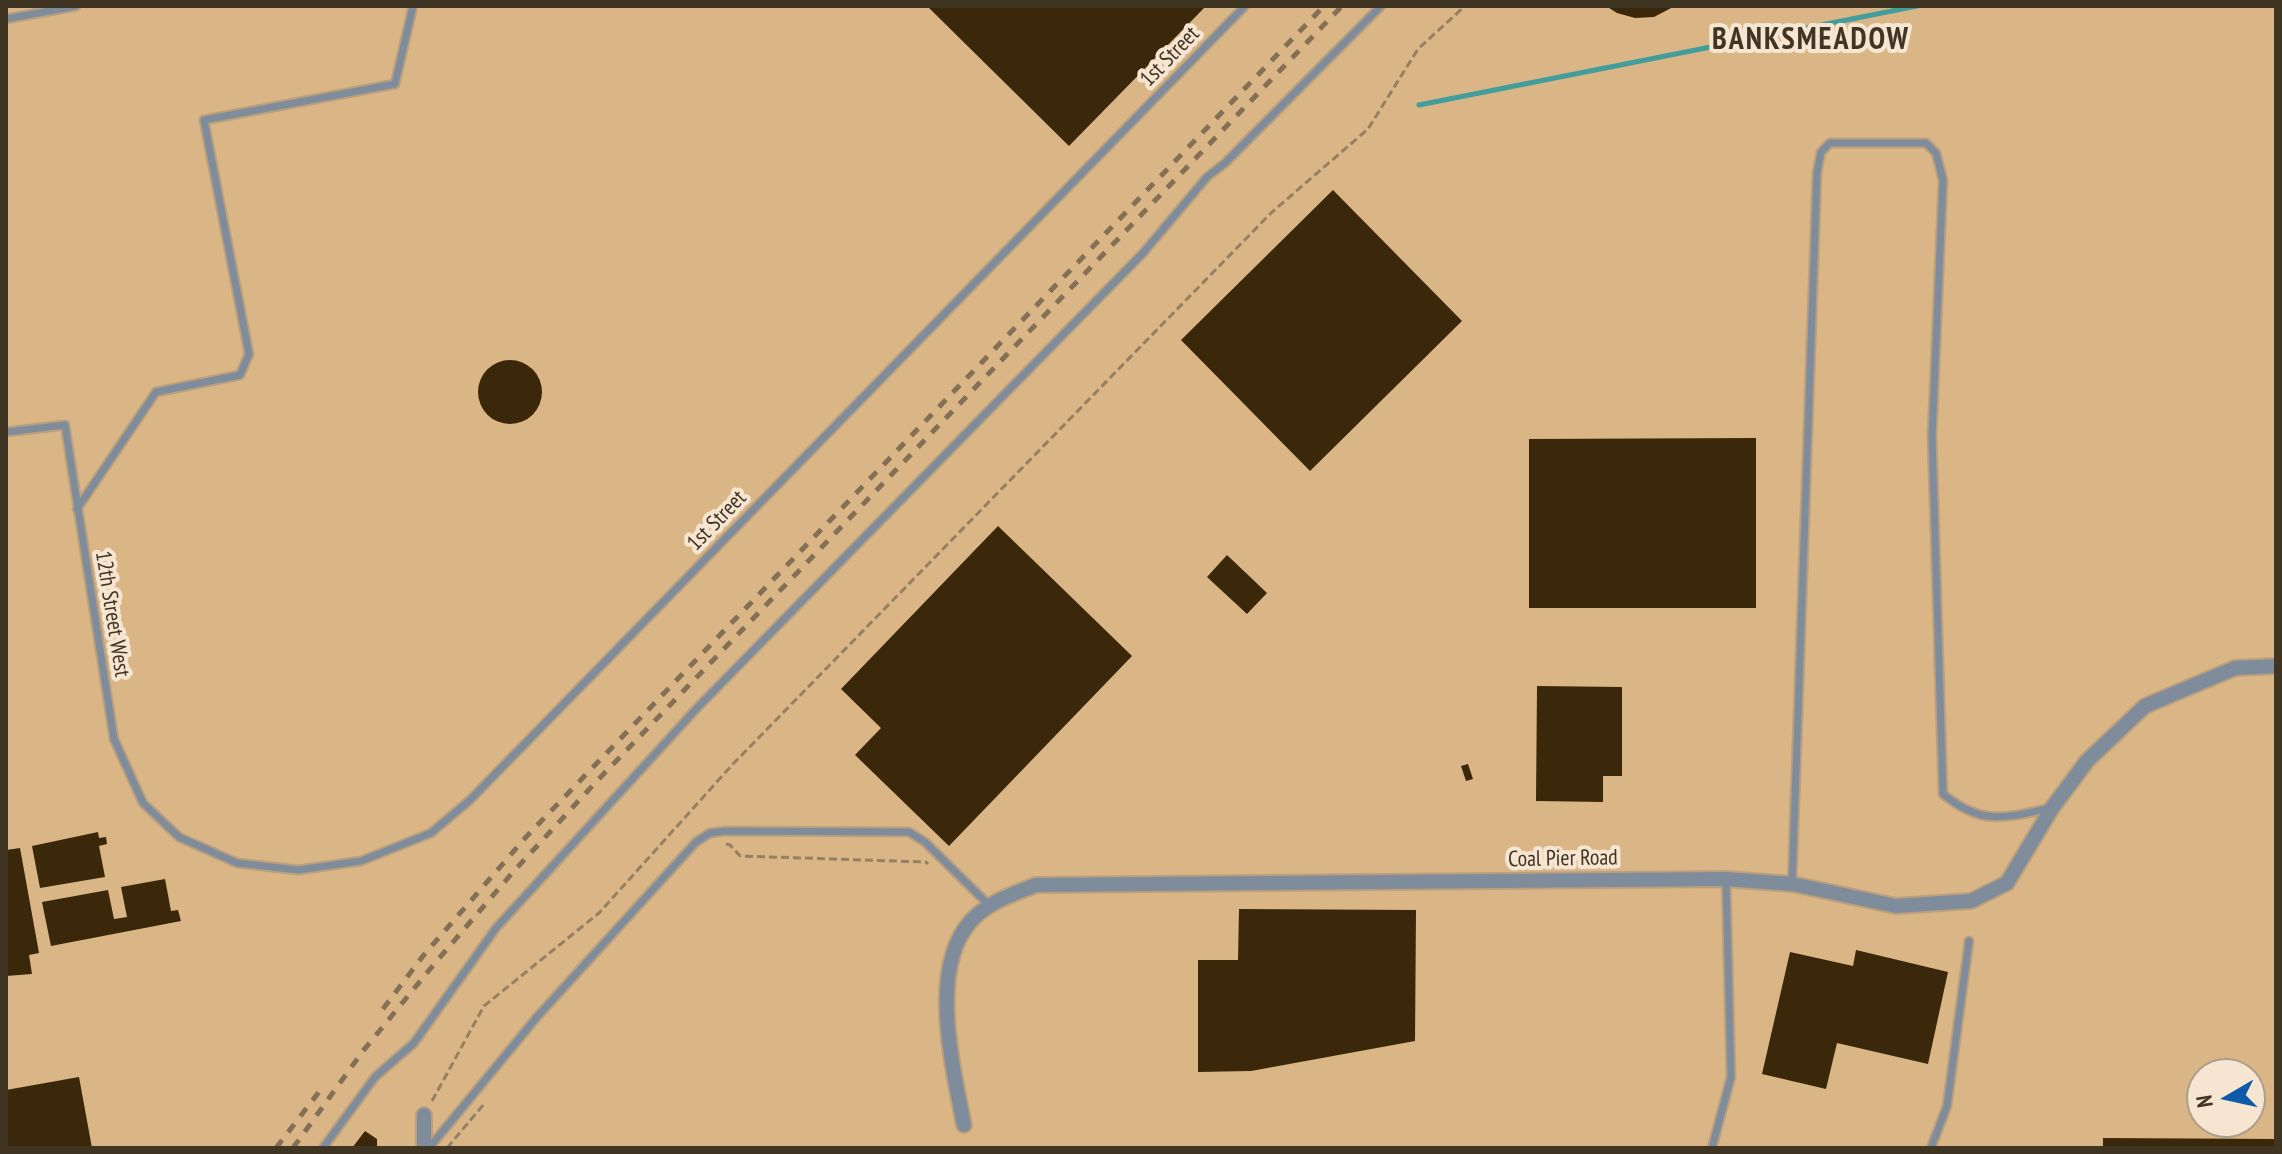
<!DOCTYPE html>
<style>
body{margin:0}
#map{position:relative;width:2282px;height:1154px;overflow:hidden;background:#e1c299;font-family:"PT Sans Narrow",sans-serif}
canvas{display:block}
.frame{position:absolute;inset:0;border:8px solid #403423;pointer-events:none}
.north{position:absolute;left:2186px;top:1058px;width:80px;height:80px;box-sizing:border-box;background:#f5e5d1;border:2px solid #ad9e8b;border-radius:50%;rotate:261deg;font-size:22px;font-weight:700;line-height:32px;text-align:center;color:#403423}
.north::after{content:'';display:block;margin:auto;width:28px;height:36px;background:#0e5ba9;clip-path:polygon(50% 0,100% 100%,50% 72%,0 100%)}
</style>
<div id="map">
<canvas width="2282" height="1154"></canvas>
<div class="frame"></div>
<div class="north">N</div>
</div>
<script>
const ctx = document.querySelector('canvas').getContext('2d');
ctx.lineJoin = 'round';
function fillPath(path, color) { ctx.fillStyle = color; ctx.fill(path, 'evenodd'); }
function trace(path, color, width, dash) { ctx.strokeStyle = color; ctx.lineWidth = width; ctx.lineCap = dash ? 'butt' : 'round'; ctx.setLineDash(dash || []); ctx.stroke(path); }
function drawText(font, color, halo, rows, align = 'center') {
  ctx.font = font + ' "PT Sans Narrow",sans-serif'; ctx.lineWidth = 8; ctx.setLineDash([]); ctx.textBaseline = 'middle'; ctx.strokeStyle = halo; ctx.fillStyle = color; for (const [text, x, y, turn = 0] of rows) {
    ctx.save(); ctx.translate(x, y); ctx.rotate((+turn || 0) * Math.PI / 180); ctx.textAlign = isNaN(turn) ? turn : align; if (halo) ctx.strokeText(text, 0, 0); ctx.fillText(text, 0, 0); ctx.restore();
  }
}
fillPath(new Path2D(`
 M6,6H2276V1148H6ZM2202,1074H2250V1122H2202Z`), '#dab687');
trace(new Path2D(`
 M1419,105L1917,6`), '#429d9c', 5);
fillPath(new Path2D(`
 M927,6H1206L1069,146Z
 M1606,6H1675L1654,17L1635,18L1617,13Z
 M1333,190L1462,321L1310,471L1181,340Z
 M478 392a32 32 0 1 1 64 0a32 32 0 1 1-64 0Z
 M1756,438V608H1529V439Z
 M998,526L1132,656L949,846L855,755L881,728L841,689Z
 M1227,555L1267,593L1247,614L1207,577Z
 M1537,686L1622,687V776H1603V802L1536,801Z
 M1468,764L1473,779L1466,781L1461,766Z
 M98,832L99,838L106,837L107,844L99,846L105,877L40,888L32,846Z
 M20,848L39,953L29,955L32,974L6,976V850Z
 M165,879L171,911L178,910L181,921L51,946L42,902L108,890L114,919L127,917L121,887Z
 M1239,909L1416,910L1415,1041L1251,1071L1198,1072V960H1238Z
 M1856,950L1948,972L1928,1064L1837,1043L1826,1089L1762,1074L1790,952L1853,966Z
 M79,1077L92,1148H6V1090Z
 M365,1131L377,1139V1148H352Z
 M2103,1138L2276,1139V1148H2103Z`), '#3b270a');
const service = new Path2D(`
 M6,19L76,6
 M6,432L65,425L114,739L143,803L179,837L237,863L298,870L361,861L431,833L470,800L1245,6
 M77,509L156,392L240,375L249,354L204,120L395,84L413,6
 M1792,884L1817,173L1821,152L1830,143H1926L1936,153L1943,180L1932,437L1943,794C1982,826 2005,818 2050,808
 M323,1148L375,1077L414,1043L496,928L698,707L1143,253L1207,177L1225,163L1381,6
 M429,1148L537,1017L696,842L710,833L726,831L909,832L925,842L989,905
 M1712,1148L1731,1077L1726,879
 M1931,1148L1947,1106L1969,941`);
const minor = new Path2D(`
 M424,1115V1148
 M964,1125C953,1068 928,968 971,921C988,902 1013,894 1036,885L1726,879L1792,884L1896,906L1971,901L2007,883L2052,808L2087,761L2145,706L2235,668L2276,666`);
trace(service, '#baa07d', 11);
trace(minor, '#baa07d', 18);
trace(new Path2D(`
 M726,844L730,845L740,856L926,862L928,864
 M432,1101L484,1006L599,913L733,764L1271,213L1368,129L1418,49L1465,6
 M447,1148L484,1104`), '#968062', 3, [8, 4]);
trace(service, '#7f8c9c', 7);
trace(minor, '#7f8c9c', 14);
trace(new Path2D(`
 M383,1009L423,956L526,837L1324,6
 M276,1148L322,1088
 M293,1148L363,1051L435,963L514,871L595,783L1342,6`), '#847055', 5, [10, 10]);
drawText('22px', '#403423', '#f5e5d1', [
 ["1st Street",1170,57,-46],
 ["1st Street",717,521,-46],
 ["12th Street West",112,614,81],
 ["Coal Pier Road",1563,859,-1]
]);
ctx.letterSpacing = '2px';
drawText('bold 30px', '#403423', '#f5e5d1', [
 ["BANKSMEADOW",1811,40]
]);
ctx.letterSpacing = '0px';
</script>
